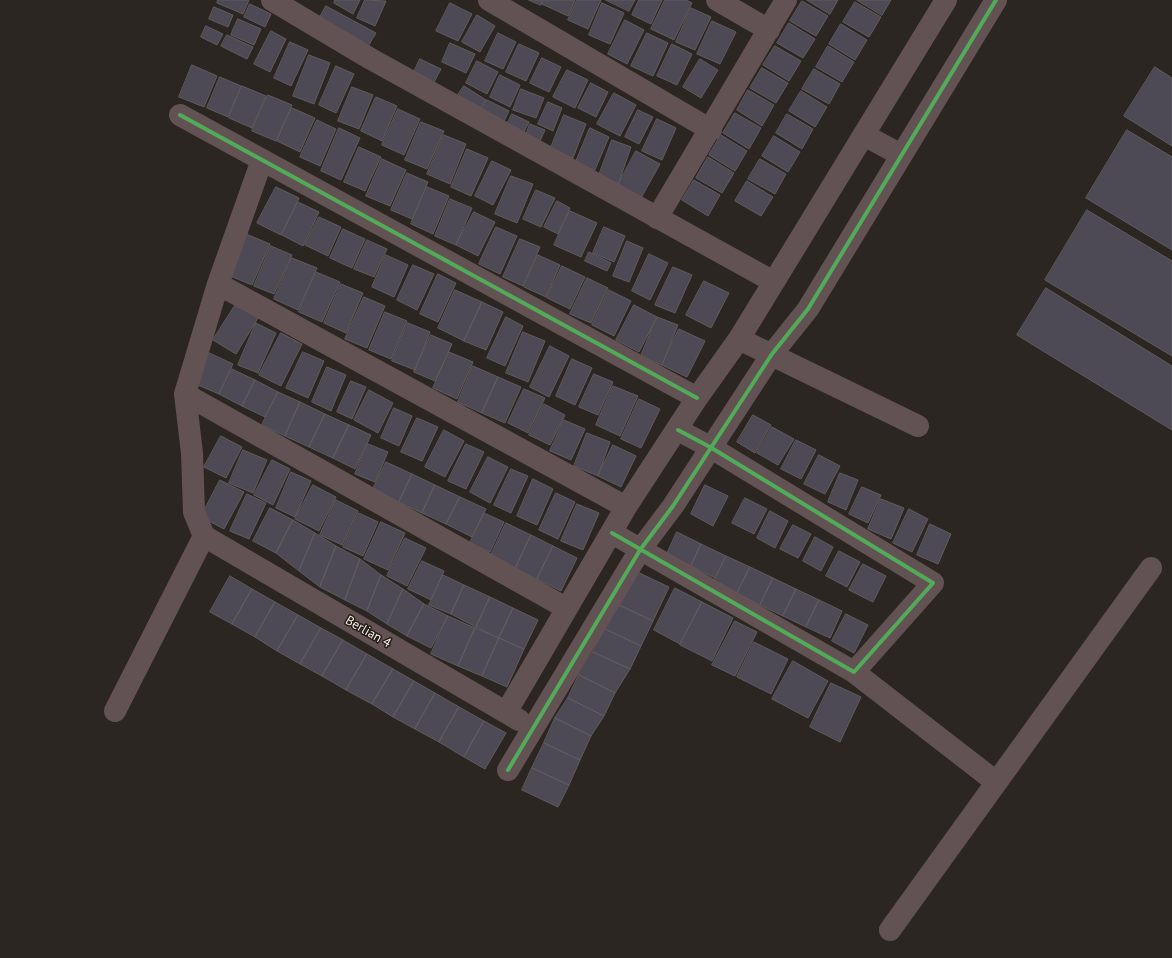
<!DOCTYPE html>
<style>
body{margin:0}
canvas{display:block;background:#2c2622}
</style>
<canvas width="1172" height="958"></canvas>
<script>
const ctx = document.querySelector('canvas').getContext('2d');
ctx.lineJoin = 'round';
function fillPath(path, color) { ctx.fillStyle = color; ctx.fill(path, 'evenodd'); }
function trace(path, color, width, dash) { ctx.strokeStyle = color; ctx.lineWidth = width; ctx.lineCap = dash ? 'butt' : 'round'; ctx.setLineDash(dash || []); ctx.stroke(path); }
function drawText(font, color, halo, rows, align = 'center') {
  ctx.font = font + ' "PT Sans",sans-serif'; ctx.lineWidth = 3; ctx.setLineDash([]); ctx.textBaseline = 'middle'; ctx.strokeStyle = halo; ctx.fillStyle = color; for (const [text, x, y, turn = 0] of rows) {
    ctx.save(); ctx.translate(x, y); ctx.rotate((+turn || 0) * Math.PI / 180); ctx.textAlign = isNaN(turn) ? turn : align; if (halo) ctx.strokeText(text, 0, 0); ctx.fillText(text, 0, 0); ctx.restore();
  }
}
const building = new Path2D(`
 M218,0H249L243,14L217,3Z
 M335,0H360L353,14L334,3Z
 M365,0L386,1L375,26L357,18Z
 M529,0H543L541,5Z
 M544,0H575L568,16L542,4Z
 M577,0H601L588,29L568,20Z
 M606,0H635L629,11Z
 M639,0H662L651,24L632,15Z
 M665,0H686L692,3L674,40L651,29Z
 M807,0H838L830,14Z
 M857,0H891L882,15Z
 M802,1L828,16L816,36L790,21Z
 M855,2L881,17L869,37L843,22Z
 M450,3L472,14L458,41L436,31Z
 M602,3L624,13L610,44L589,35Z
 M250,4L271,14L265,27L244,17Z
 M326,6L376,33L367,48L318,21Z
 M214,7L233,15L228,27L209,19Z
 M691,8L711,17L695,50L676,42Z
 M477,15L495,26L480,52L462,42Z
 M238,19L261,29L254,45L231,35Z
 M625,20L644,30L627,64L608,54Z
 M712,21L736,32L720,64L697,54Z
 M789,23L815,39L803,58L777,43Z
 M841,24L867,40L855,60L829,44Z
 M206,26L223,34L217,45L201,37Z
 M271,31L286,39L270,72L254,64Z
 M498,33L516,42L503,69L485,61Z
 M647,33L668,43L653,76L631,66Z
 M227,35L253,47L247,59L221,46Z
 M290,42L308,50L291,86L274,78Z
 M450,43L475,54L466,73L442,62Z
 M519,44L539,53L526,81L506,72Z
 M672,44L692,54L677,85L657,76Z
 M775,46L801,61L789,81L763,65Z
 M828,46L854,62L842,82L816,67Z
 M309,55L330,63L314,104L293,96Z
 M542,58L561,67L549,92L530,83Z
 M420,59L441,69L433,84L413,74Z
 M700,59L718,70L701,98L683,87Z
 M477,61L498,72L487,94L466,83Z
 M192,65L217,76L204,107L179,97Z
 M336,66L354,74L336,113L319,105Z
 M1155,67L1172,78V146L1124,116Z
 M762,68L788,83L776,103L750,88Z
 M814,69L840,84L829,104L802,89Z
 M567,70L588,80L575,108L553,97Z
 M500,75L520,85L510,107L490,97Z
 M220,77L241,86L228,117L207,108Z
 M591,83L608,92L596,117L578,108Z
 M242,86L266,96L252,128L229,118Z
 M464,86L486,100L481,108L458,95Z
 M352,87L373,95L359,129L338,121Z
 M521,89L544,98L536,118L513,110Z
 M748,90L774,105L762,126L737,110Z
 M801,91L827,107L815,127L789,111Z
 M614,93L636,105L620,136L597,124Z
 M268,95L292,105L276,141L252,131Z
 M376,97L397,106L382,141L361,131Z
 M487,100L509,111L504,121L482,110Z
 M548,102L562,108L553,131L538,124Z
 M292,108L315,118L300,152L277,141Z
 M398,109L420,119L404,155L382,145Z
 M638,110L653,117L639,144L625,137Z
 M735,113L761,128L749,149L723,133Z
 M512,114L529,122L523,134L506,127Z
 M787,114L813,129L802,149L776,133Z
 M564,115L586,124L573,158L550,150Z
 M657,119L676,128L662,160L642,151Z
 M317,120L336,129L320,166L300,157Z
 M421,122L444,131L427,169L405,160Z
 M530,124L545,130L540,141L526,135Z
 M339,128L360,138L341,180L321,171Z
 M590,128L609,137L594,172L575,164Z
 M1127,130L1172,157V250L1086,198Z
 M444,135L466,144L450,184L427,174Z
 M721,135L747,151L735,171L709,155Z
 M774,136L800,152L788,172L762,156Z
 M612,140L631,147L618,185L598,178Z
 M359,147L381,157L365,191L344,182Z
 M467,149L488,158L471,196L451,187Z
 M636,151L660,164L641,198L618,185Z
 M708,157L734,173L722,193L696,178Z
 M382,159L406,170L390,206L366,196Z
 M760,159L786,174L775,194L748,179Z
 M492,161L511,170L493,205L475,196Z
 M407,173L428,182L412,219L391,210Z
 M511,176L533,184L517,223L495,214Z
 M694,180L720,195L708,216L682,200Z
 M747,181L773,197L761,216L735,201Z
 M276,187L299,198L281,235L257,223Z
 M427,187L449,196L433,234L411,224Z
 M536,190L555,198L541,227L523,219Z
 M450,199L472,208L456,245L435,236Z
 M557,201L570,208L558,234L544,227Z
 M298,202L319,212L303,246L282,235Z
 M1087,210L1172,261V356L1045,280Z
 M570,211L597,223L581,257L554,245Z
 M474,212L495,222L478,256L456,245Z
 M319,217L341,227L328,256L305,245Z
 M496,227L517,236L500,274L479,264Z
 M604,227L625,236L614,262L593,253Z
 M343,229L365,239L352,268L330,258Z
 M246,234L270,244L252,285L228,275Z
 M520,239L540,247L523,286L503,277Z
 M367,240L387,249L374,277L354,269Z
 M627,241L643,248L629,282L613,276Z
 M271,246L292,255L274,294L254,286Z
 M589,252L611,263L607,271L585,261Z
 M649,254L668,263L650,300L632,291Z
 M386,255L408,265L394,297L372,287Z
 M538,255L560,265L546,297L524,287Z
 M292,258L317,268L298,310L274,299Z
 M413,265L434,274L417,310L397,300Z
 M562,266L585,277L570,309L547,298Z
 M673,267L692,275L675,313L655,305Z
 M316,272L340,282L322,322L299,312Z
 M438,274L456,283L438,322L420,314Z
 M587,278L608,288L591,323L570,314Z
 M704,281L729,293L711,328L686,315Z
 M341,284L363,293L346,333L324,323Z
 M1046,288L1172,366V430L1017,335Z
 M455,290L482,302L464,341L438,328Z
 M609,290L631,301L614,336L592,325Z
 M364,297L385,306L367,348L345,339Z
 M482,302L503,312L486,350L464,341Z
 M236,304L258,318L236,354L213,340Z
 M634,305L657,317L639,352L616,340Z
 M385,312L407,321L391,359L369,350Z
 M506,317L523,326L505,366L487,358Z
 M657,317L678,325L662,365L641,356Z
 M256,323L276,333L258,373L238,365Z
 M408,323L430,332L415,370L392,361Z
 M679,329L705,341L687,377L662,365Z
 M523,332L545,341L528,382L506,373Z
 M281,333L302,344L281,386L259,375Z
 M431,335L452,344L435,381L414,372Z
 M550,346L569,356L549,397L530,387Z
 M205,351L233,364L219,394L191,382Z
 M303,352L324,361L308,398L286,388Z
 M449,352L473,362L457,399L433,388Z
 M572,359L592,368L575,405L556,396Z
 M473,366L498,377L482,413L458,402Z
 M327,367L346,375L331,411L312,402Z
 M232,369L255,380L242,406L219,394Z
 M594,374L613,382L598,415L579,407Z
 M498,377L521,387L505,423L482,413Z
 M255,380L278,392L265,417L242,406Z
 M351,381L366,387L352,419L337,412Z
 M613,386L638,396L620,436L596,425Z
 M524,389L545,398L528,433L508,423Z
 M369,390L393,403L378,433L354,420Z
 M278,392L300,402L285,436L262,425Z
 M639,399L660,409L641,448L621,439Z
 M300,402L325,414L309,447L285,436Z
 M544,404L565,415L550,445L529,435Z
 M394,408L412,416L399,446L381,438Z
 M325,414L349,425L333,458L309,447Z
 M753,415L771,425L755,453L737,442Z
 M417,418L438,427L422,461L401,452Z
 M564,420L585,429L571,460L550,451Z
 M349,425L371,435L355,469L333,458Z
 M772,427L794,439L778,465L757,453Z
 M444,430L464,441L445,477L425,467Z
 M587,433L610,442L598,476L574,466Z
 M221,436L242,447L226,478L204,467Z
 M796,440L816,450L801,479L781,469Z
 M368,444L388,452L375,482L355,474Z
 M466,444L484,452L466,489L448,481Z
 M613,445L636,456L621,487L598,476Z
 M243,450L267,460L253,493L229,483Z
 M819,455L840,466L825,494L804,484Z
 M488,457L508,467L490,503L470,492Z
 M272,460L290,469L273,505L254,495Z
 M386,462L412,474L399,502L373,489Z
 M511,469L528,476L511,513L494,505Z
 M291,472L311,481L295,517L276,508Z
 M840,473L858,480L846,510L828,502Z
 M412,474L435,485L422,513L399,502Z
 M533,479L553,489L537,525L517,516Z
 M220,480L244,492L224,529L201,517Z
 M313,485L336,497L319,531L295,519Z
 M435,485L460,497L446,524L422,513Z
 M705,485L728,496L713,526L691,514Z
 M862,487L881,495L868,523L849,514Z
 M556,493L575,502L558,539L539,530Z
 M247,494L266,503L249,539L230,531Z
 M460,497L486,509L472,537L446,524Z
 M745,498L767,509L754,534L732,523Z
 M881,499L904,508L891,539L868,529Z
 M336,500L358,511L342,545L320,535Z
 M577,504L599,513L583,550L561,541Z
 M270,508L293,520L276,553L253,541Z
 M909,509L928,519L912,552L893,543Z
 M770,511L788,521L775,548L757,538Z
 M359,513L378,522L363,556L343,547Z
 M484,513L504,522L490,552L470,543Z
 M293,520L315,533L299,571L276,553Z
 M381,522L405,533L388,570L364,559Z
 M506,523L531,535L515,569L490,557Z
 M930,524L951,534L938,564L917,555Z
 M793,525L811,534L798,558L780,549Z
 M677,532L701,544L691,566L667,554Z
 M315,533L336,546L320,587L299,571Z
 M531,535L553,546L537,579L515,569Z
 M815,537L833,547L821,571L803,561Z
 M405,538L426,548L407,586L387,576Z
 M701,544L726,556L715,578L691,566Z
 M336,546L360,559L345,600L320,587Z
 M553,546L577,558L561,591L537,579Z
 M839,551L860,562L847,587L826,576Z
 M726,556L750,567L737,593L714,582Z
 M360,559L381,575L367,611L345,600Z
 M422,561L444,571L431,600L408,589Z
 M863,564L886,576L873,602L849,590Z
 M750,567L773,578L760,605L737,593Z
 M633,570L669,587L653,621L617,604Z
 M381,575L403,589L387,624L367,611Z
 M443,575L464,585L451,614L429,605Z
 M230,576L252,589L232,624L210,612Z
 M773,578L796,589L783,616L760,605Z
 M464,585L490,597L476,627L451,614Z
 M675,588L702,602L680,644L654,630Z
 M252,589L275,602L255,637L232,624Z
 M403,589L424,604L407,636L387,624Z
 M796,589L819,600L806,627L783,616Z
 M490,597L513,608L499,638L476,627Z
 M819,600L842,611L830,638L806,627Z
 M275,602L298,615L277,651L255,637Z
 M702,602L733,618L712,661L680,645Z
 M424,604L448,616L431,648L407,636Z
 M617,604L653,621L641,646L605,629Z
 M513,608L538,620L524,649L499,638Z
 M846,614L868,625L854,653L832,641Z
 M298,615L321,628L300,664L277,651Z
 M448,616L475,628L458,666L431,654Z
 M735,621L757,632L735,676L712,665Z
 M321,628L343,640L322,676L300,664Z
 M475,628L499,638L482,676L458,666Z
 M605,629L641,646L630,669L593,652Z
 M499,638L524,649L507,687L482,676Z
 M343,640L367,654L346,690L322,676Z
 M754,642L788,659L771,694L737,677Z
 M593,652L630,669L615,693L579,675Z
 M367,654L393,669L372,704L346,690Z
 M793,661L828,681L808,718L772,699Z
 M393,669L414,681L393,717L372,704Z
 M579,675L615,693L604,716L568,698Z
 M414,681L435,693L415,729L393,717Z
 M831,683L861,697L840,742L810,727Z
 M435,693L459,707L439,742L415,729Z
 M568,698L604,716L591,736L555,718Z
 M459,707L484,721L464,757L439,742Z
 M555,718L591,736L580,760L544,743Z
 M484,721L506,733L485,769L464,757Z
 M544,743L580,760L569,785L532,768Z
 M532,768L569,785L558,807L522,790Z`);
fillPath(building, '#4d4955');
trace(building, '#5f5c5c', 1);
trace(new Path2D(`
 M272,0L371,59L774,282
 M489,0L711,130
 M717,0L769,30
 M180,115L697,398
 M864,135L901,155
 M657,218L786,0
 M218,284L626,507
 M739,339L918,426
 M185,394L566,608
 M678,430L710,447L933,583L854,672
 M612,533L854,672L996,782
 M204,536L519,720
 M115,711L204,536L194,512L192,453L185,394L218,284L262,160
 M507,711L626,507L697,398L739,339L946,0
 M508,770L640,550L673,506L772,354L808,309L996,0
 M890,930L1151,568`), '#635254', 22);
trace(new Path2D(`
 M180,115L697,398
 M612,533L854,672L933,583L710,447L678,430
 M508,770L640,550L673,506L772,354L808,309L996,0`), '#51ab58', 4);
drawText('13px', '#f3ece8', '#251c16', [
 ["Berlian 4",368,632,30]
]);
</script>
